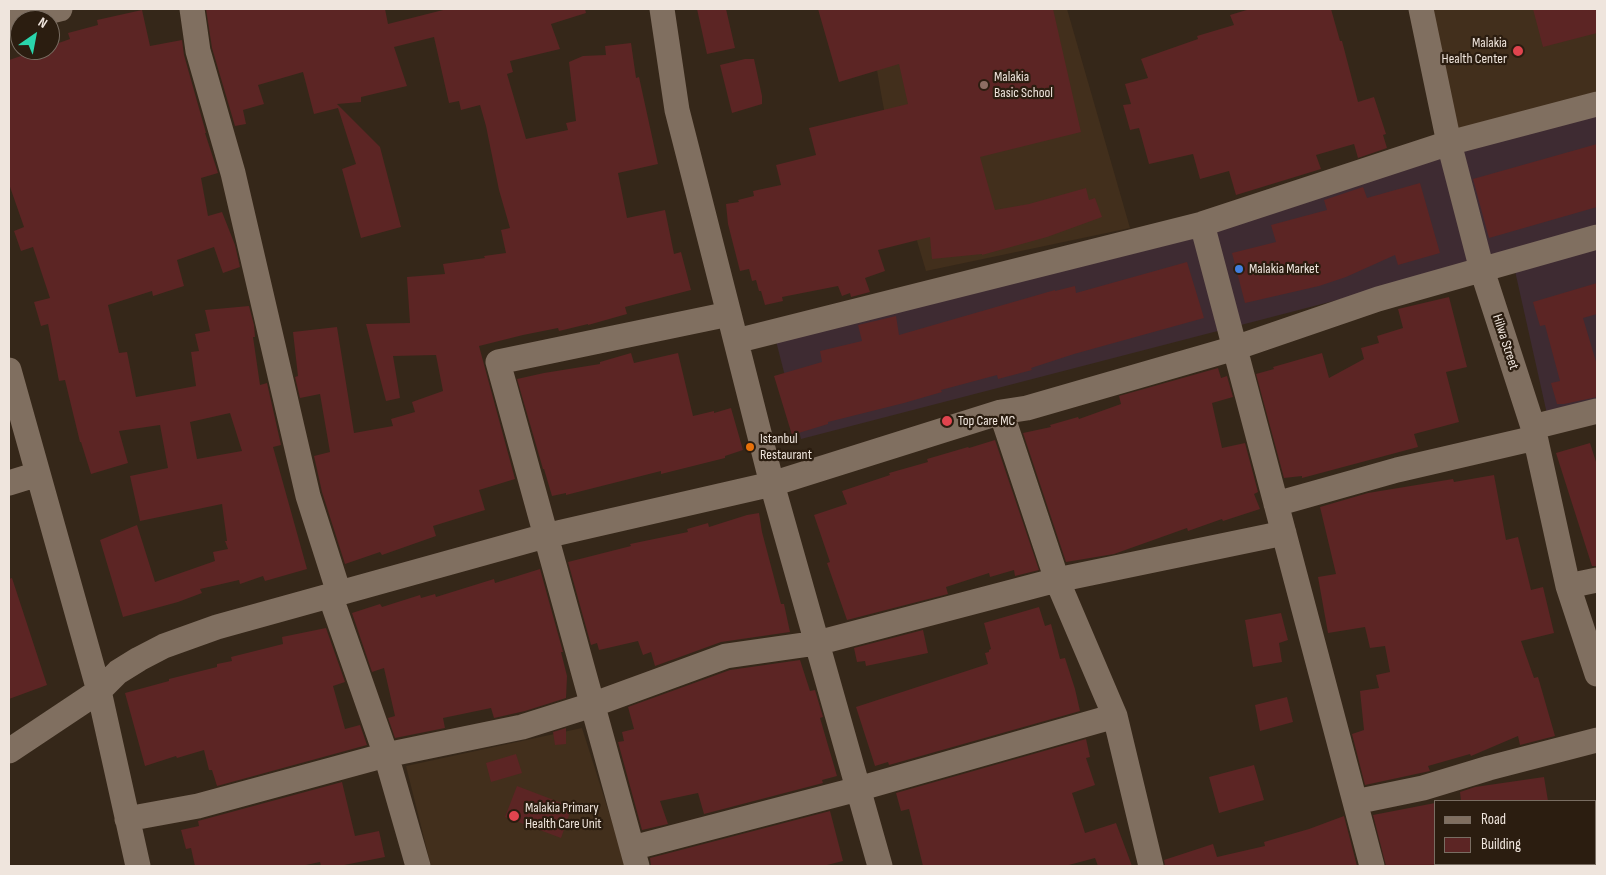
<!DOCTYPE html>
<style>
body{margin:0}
#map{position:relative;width:1606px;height:875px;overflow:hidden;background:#352719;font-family:"Sofia Sans Condensed",sans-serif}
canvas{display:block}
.frame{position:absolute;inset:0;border:10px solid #efe5dd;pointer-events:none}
.legend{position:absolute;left:1434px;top:800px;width:162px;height:65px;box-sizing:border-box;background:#2b1d10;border:1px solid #796d62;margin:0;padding:6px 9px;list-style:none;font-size:15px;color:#efe5dd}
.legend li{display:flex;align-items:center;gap:10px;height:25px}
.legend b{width:25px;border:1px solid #796d62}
.north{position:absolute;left:10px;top:10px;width:50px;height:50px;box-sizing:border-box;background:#2b1d10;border:1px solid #796d62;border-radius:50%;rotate:33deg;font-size:14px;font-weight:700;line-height:20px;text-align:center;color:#efe5dd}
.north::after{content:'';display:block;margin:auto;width:18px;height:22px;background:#2ad5ac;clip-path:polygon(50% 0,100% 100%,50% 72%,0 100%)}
</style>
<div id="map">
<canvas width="1606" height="875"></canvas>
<div class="frame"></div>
<ul class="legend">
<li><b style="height:6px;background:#806f60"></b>Road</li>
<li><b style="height:14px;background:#5c2524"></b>Building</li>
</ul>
<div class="north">N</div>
</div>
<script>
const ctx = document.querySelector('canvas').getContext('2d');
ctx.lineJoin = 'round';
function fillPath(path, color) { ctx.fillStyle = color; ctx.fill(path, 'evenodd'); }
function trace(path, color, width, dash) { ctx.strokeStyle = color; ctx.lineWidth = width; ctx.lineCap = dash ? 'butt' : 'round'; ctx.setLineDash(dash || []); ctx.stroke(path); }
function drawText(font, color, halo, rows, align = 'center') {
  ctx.font = font + ' "Sofia Sans Condensed",sans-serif'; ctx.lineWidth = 4.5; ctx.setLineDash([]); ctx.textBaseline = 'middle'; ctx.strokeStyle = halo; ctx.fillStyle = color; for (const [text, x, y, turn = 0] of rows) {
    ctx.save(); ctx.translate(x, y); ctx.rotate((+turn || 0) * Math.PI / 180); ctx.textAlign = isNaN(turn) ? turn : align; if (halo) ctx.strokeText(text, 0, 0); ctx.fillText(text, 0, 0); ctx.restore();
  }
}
fillPath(new Path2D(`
 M1597,102V405L1547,414L1511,253L1399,284L801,439L775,337Z`), '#3e2b32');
fillPath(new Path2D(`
 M866,9H1067L1130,228L926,271L893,160Z
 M1429,9H1597V94L1461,139Z
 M582,728L626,866H431L406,766Z`), '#422f1c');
fillPath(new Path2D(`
 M206,9H385L388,24L447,9H585L586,13L551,24L560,49L510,61L513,72L507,74L526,139L568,130L566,123L576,121L569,62L583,56L606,55L605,46L631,43L636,78L639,77L658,164L618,173L627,218L665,210L674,254L681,252L691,290L625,307L627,314L588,325V324L559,331L558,328L523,335L479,346L515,479L479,490L485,510L433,526L436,536L382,555L380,552L345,564L322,492L314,456L330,452L320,394L300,398L295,377L298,376L293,332L337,327L354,433L393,426L391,419L415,412L412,402L443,391L436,355L393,356L400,398L386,401L366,324L410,323L407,277L445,274L443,264L485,258L484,256L506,253L501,230L510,228L499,190L486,126L480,105L461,110L459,101L449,103L434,37L394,47L407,86L361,97V102L337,104L380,147L401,227L361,238L342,169L356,164L338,108L314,114L303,72L258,85L264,104L243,110L246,124L235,126L212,48Z
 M697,9H726L735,48L707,54Z
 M818,9H1053L1081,132L980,157L995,210L1029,204L1086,188L1089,200L1095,198L1102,217L1047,237L982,255V254L932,259L930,237L878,250L885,271L865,278L870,292L851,297L850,293L842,296L838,286L782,297L783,301L765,305L761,291H759L756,280L752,281L749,269L740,271L728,224L726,204L739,202L738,200L754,196L753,191L781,185L776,165L816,155L809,128L908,104L899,64L839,82Z
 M1250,9H1331L1340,41H1342L1358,102L1374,97L1386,134L1383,135L1387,148L1358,158L1354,144L1316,155L1321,169L1236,195L1229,171L1200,179L1193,154L1149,164L1139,128L1130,130L1123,105L1131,104L1125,84L1148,78L1141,59L1198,39L1197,36L1234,25L1230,15Z
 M1533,9H1597V33L1543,47Z
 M142,10L150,46L182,40L184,55L206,133H205L218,173L201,178L208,216L222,212L235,245L240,267L223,273L214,247L177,260L184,286L153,296L152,291L108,305L119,353L127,352L136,397L196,386L191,352L199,351L195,334L210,331L205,310L249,306L254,325L255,337H253L260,385L267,383L281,445L273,447L307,569L265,581L263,576L240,584L239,580L200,589L202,593L178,602L123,617L100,540L137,525L155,582L215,561L213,552L228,549L225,541H227L222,504L140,521L130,476L168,468L160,425L119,431L128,463L91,474L81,442H80L65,380L59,381L48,324L41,326L34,302L50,298L33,247L21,251L14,231L24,227L9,184V60L39,50H50V46L70,39L68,33L98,25L97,20ZM230,413L242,451L197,459L190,422Z
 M745,59H754L762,96V104L732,113L720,65Z
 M1597,144V207L1489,238L1473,179Z
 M1420,183L1440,253L1398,265L1395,255L1346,277L1319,286L1245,303L1232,253L1276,242L1271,225L1327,210L1324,200L1363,187L1367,198Z
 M1187,262L1204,318L1074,354L1031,368L1032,370L998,379L997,375L941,390L942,392L904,403L828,422V424L792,435L774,376L822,362L820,351L862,341L858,325L896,316L899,335L1055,290V291L1075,286L1076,293Z
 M1597,283V314L1583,318L1597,365V397L1564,404H1557L1551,383L1560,381L1545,325L1540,326L1533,302Z
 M1449,297L1467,367L1446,372L1459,422L1414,434L1418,447L1302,478V476L1284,478L1256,374L1274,369L1273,367L1322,353L1329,378L1364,359L1361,348L1379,343L1377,336L1403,328L1398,309Z
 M631,353L634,363L678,353L693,416L714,411V413L731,408L743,450L725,456V458L661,474V471L566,495V493L552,496L544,469H543L517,379L544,373L600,364V362Z
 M1218,368L1221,378L1227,376L1233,397L1212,403L1222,448L1245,443L1258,492L1254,494L1260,509L1223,521L1222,519L1188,531L1187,528L1114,554L1066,562L1023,433L1051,427L1050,425L1078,417L1079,419L1121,404L1119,396Z
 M995,440L1039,570L1015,576L1014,570L990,577L989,573L946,587L948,594L847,620L827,563L830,562L814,515L847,504L842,491L890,475L889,473L928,462L927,459L968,447L969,448Z
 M1590,443L1597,465V566H1592L1556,453Z
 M1494,475L1506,540L1518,537L1531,590L1543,587L1554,633L1521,641L1534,678L1538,677L1555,736L1520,745L1518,736L1471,756L1470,754L1428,766L1430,771L1365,785L1352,734L1364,730L1360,691L1379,688L1376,675L1390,672L1385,646L1370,648L1365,627L1328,633L1318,577L1336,574L1320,507L1368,493L1453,479L1454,482Z
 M759,513L762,532L781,604H784L790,632L721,642L655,666L651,652L643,655L638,641L599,650L597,643L591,645L568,562L631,546L630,544L688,532L687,529L708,523L709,527L747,515Z
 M540,569L563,652H561L567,676L566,698L525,711L494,718L491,708L443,718L445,728L395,738L388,718L395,716L384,668L372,672L352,613L380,604L382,607L420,595L421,598L435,594L436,597L494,579L495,583Z
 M12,578L47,685L9,699V579Z
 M1039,607L1045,626L1051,624L1060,659L1065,658L1075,689L1080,711L889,765L888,762L875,766L856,707L988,664L985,653L989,652V650L991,649L984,623Z
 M1281,613L1288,640L1279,643L1282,662L1253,667L1245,620Z
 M326,628L345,682L333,686L345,729L360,725L367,745L217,786L212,770H209L204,750L177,758L176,756L145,766L125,693L169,681V679L217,667V664L232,661L231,657L283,644L282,637Z
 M923,630L928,653L866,666L865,661L857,662L854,648Z
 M800,660L810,691L815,690L823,717L820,718L837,776L822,780L823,783L704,814L698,793L660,801L668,824L642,830L618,742L624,741L622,732L634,729L628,707L730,670Z
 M1287,697L1293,722L1260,731L1255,705Z
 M566,728V744L555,745L553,732Z
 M1086,739L1090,757L1086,758L1095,785L1072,793L1085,833L1116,823L1132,866H1098L1095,858L1065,866H923L909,809L901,811L896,793Z
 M516,754L522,773L491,782L486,763Z
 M1254,765L1264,800L1219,813L1209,777Z
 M1544,777L1548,801H1461L1460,792L1475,787Z
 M342,782L355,836L379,831L385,857L339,866H321L320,862L301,866H195L191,848L186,849L181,830L199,826L198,821Z
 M517,786L572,807L561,838L505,817Z
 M1435,803V866H1386L1373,815Z
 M830,811L843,861L823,866H651L650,858Z
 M1344,816L1357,866H1165L1164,860L1213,844L1217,857L1265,846L1264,842L1309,829Z`), '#5c2524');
trace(new Path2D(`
 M192,9L198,51L233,173L308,496L339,593
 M662,9L677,110L729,314L772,484L880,866
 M1421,9L1449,143L1482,270L1533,427L1568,586L1597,674
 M9,22L60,9
 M1202,224L1372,866
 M736,341L1202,224L1449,143L1597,104
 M9,370L99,691L138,866
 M1001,412L1057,580L1115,716L1151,866
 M1533,427L1597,411
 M9,483L38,474
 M1276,504L1397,470L1535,438
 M1568,586L1597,580
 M330,595L386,755L418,866
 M9,751L99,691L118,672L139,659L164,646L217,627L545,536L772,484L1001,412L1027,408L1235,348L1378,299L1597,237
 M1355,802L1423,788L1489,768L1597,740
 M127,819L198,806L386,755L522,727L592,705L726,656L817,643L1057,580L1284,533
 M632,848L858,789L1115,716
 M637,866L498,362L729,314`), '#806f60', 25);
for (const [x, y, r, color] of [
 [1518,51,6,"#e0444e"],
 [984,85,5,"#8d6e63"],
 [1239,269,5,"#3f7fe0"],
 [947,421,6,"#e0444e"],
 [750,447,5,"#e8710a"],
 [514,816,6,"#e0444e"]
]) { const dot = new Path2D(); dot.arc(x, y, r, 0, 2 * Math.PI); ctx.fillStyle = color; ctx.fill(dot); trace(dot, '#2b1d10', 2); }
drawText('14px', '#efe5dd', '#2b1d10', [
 ["Malakia",1507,43,"right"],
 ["Health Center",1507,59,"right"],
 ["Malakia",994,77],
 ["Basic School",994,93],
 ["Malakia Market",1249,269],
 ["Top Care MC",958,421],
 ["Istanbul",760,439],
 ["Restaurant",760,455],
 ["Malakia Primary",525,808],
 ["Health Care Unit",525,824]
], 'left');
drawText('14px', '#efe5dd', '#2b1d10', [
 ["Hilwa Street",1505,342,72]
]);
</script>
